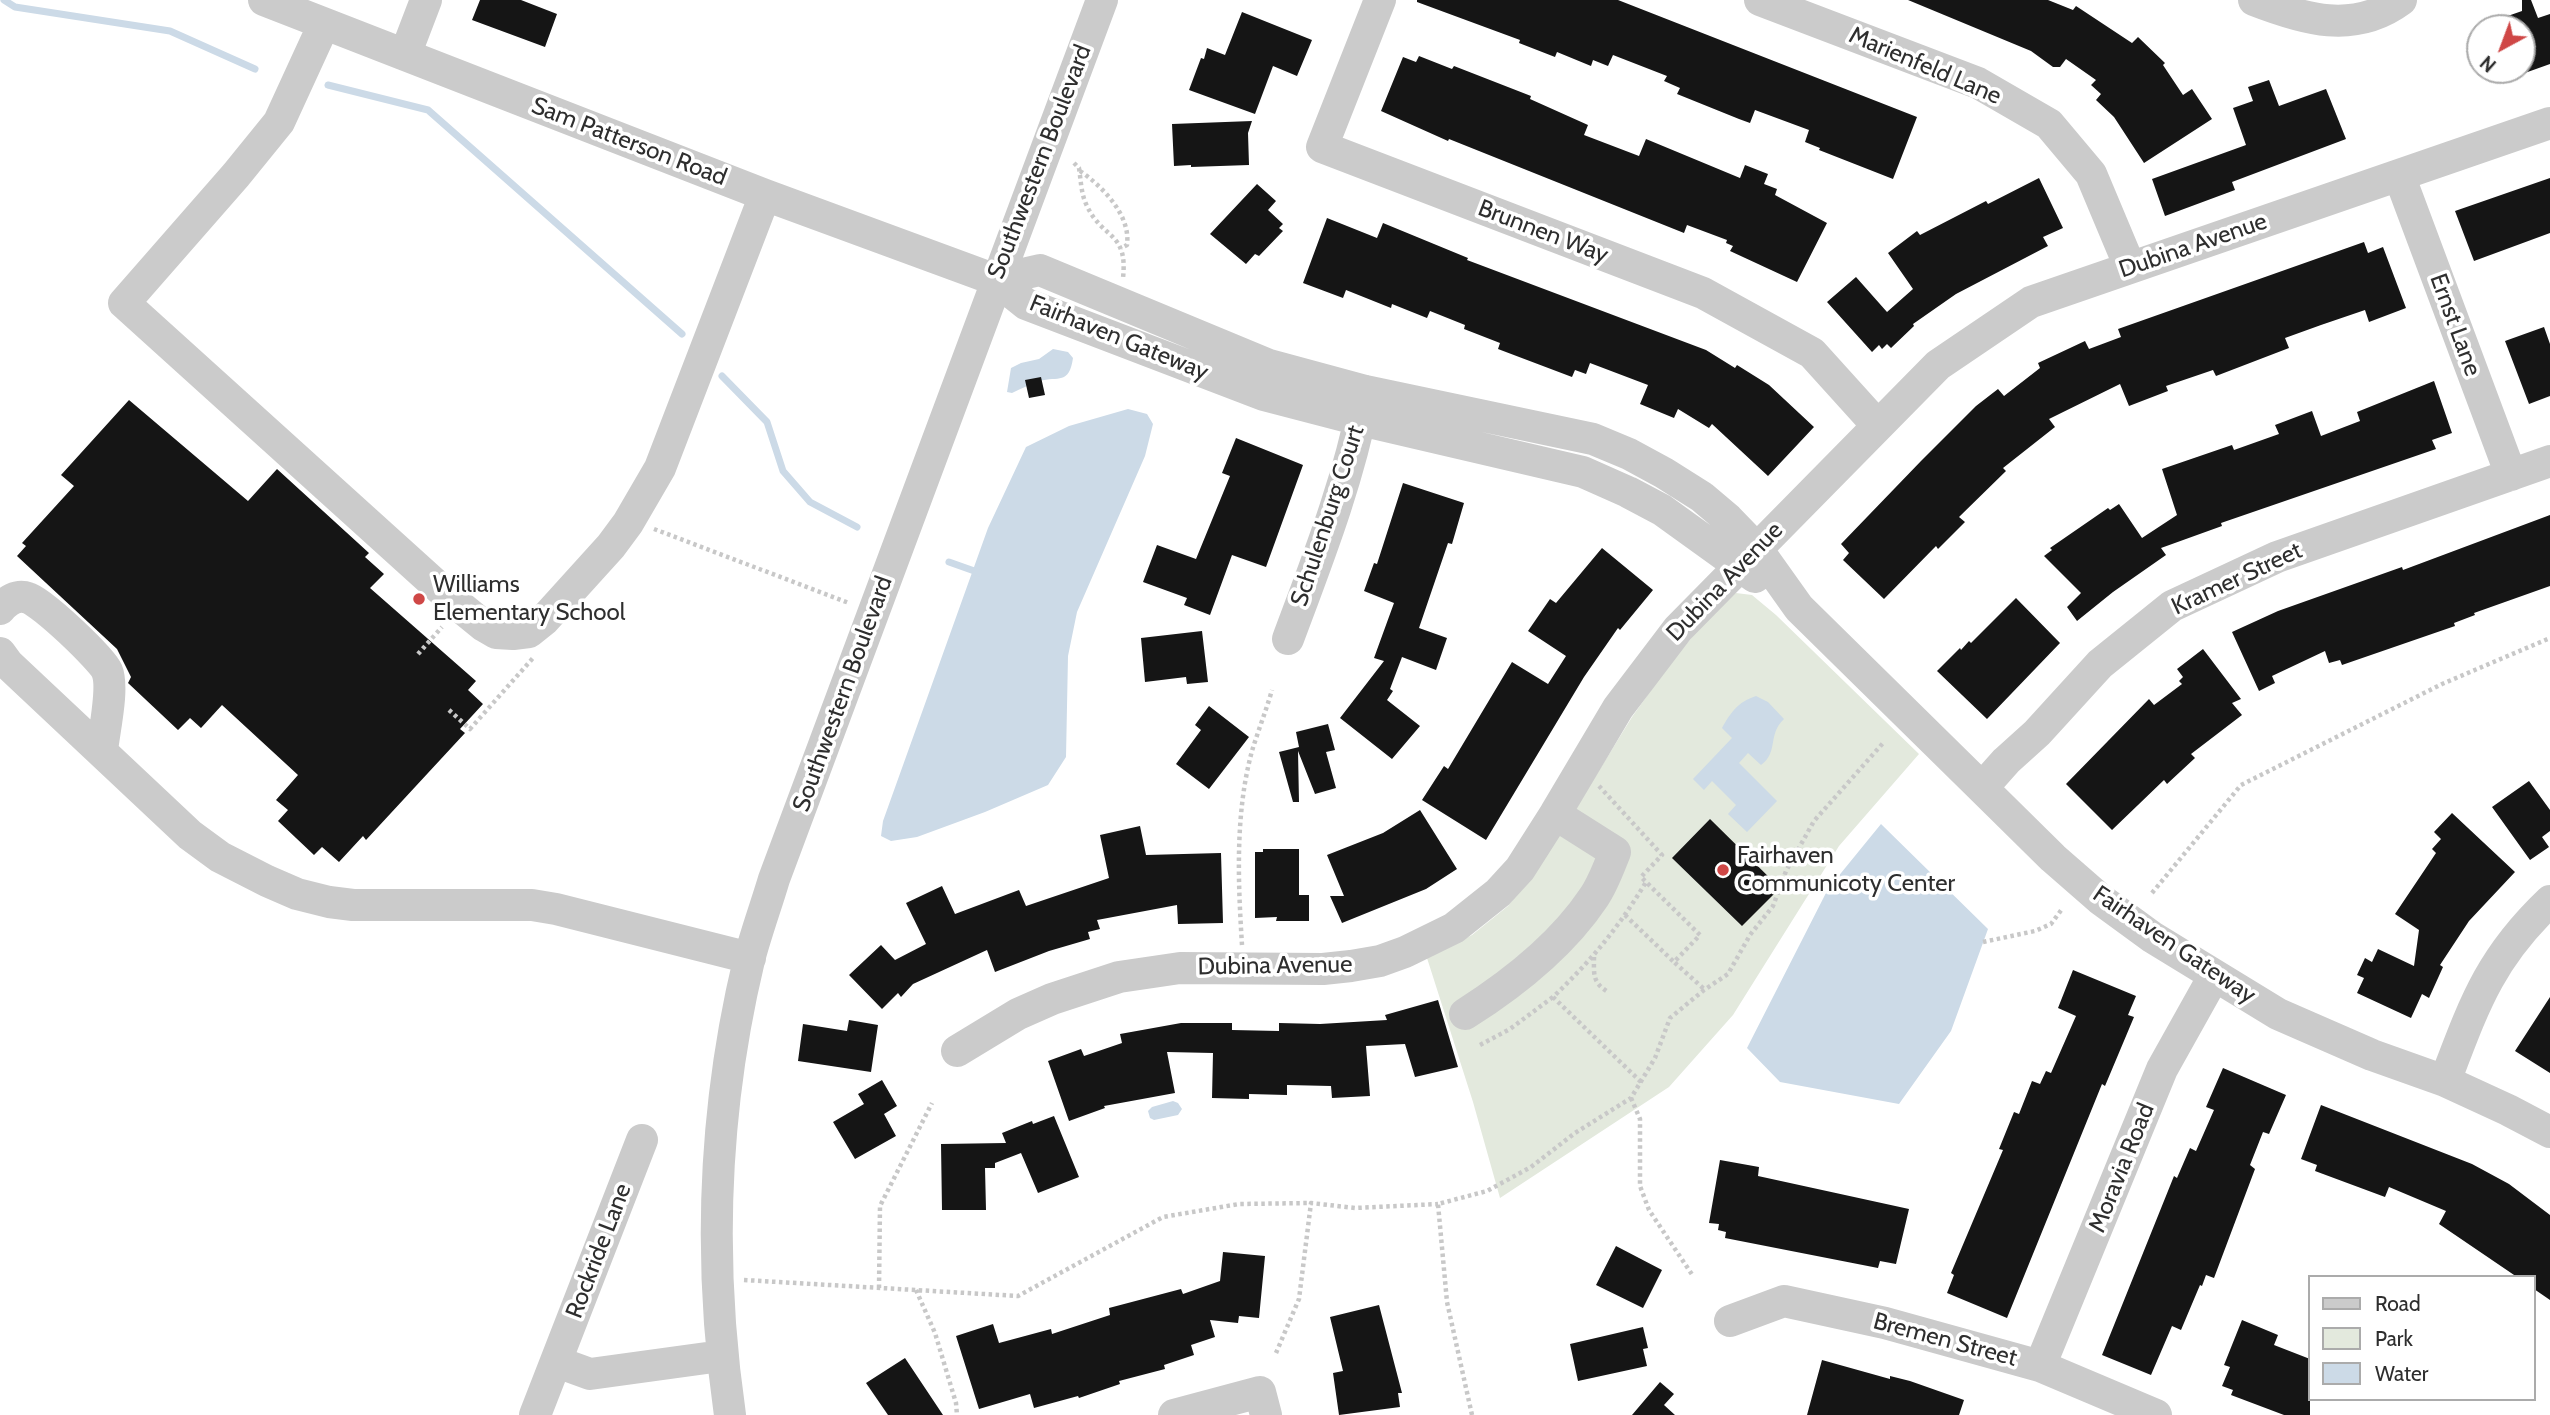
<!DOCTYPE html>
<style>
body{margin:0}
#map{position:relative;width:2550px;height:1415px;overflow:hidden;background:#fff;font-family:Cabin,sans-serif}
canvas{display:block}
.legend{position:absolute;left:2308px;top:1275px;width:228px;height:126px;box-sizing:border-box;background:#fff;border:2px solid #ababab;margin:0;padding:9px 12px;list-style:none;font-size:21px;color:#2e2e2e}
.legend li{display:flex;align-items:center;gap:14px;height:35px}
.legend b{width:35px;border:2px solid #ababab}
.north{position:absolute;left:2466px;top:14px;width:70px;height:70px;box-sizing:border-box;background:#fff;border:2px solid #ababab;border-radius:50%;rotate:221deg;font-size:19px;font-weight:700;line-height:28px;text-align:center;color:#2e2e2e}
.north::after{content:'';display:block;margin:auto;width:24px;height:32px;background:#cf4746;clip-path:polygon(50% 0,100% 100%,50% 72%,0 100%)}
</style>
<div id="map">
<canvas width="2550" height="1415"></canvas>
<ul class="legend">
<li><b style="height:9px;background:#cbcbcb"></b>Road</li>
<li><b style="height:19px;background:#e3e9dd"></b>Park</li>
<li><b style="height:19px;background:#ccdae7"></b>Water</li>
</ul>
<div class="north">N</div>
</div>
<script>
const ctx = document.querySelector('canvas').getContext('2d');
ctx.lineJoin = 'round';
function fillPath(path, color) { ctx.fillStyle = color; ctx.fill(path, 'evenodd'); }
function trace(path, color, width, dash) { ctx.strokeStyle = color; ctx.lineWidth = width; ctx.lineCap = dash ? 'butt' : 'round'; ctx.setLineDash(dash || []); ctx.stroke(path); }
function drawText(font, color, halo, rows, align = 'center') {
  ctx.font = font + ' Cabin,sans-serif'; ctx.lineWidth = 7; ctx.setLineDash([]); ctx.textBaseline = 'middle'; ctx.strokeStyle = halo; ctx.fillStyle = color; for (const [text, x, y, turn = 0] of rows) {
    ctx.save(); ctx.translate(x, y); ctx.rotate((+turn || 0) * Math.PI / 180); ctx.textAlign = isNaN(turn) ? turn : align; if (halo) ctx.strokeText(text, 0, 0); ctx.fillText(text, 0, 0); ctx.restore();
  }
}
fillPath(new Path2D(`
 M1736,593L1752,595L1776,615L1919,754L1839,846L1733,1015L1669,1087L1500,1198L1473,1102L1427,958L1472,935L1508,906L1545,858L1632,717L1671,662L1725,598Z`), '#e3e9dd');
fillPath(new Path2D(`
 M1053,349L1068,352L1073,358C1069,385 1059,376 1039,381C1030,384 1021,389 1012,393L1007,392L1011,368L1021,363L1039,359Z
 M1128,409L1147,414L1153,424L1145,456L1077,612L1068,656L1066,757L1048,785L985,812L917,837L891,841L881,836L883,821L988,528L1026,447L1069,426Z
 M1756,696L1768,702L1784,719C1767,735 1779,752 1761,765L1748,753L1739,763L1777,801L1747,832L1728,814L1736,805L1712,781L1704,790L1693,779L1732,738L1722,728C1731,712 1738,702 1756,696Z
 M1881,824L1988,929L1951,1031L1899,1104L1780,1082L1747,1048L1828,889Z
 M1173,1101L1178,1103L1182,1109L1178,1115L1154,1120L1150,1118L1148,1111L1152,1107Z`), '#ccdae7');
trace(new Path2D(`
 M4,0L15,7L170,31L255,69
 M328,85L428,110L682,334
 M722,376L767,422L783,471L810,502L857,527
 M949,562L980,573`), '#ccdae7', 7);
fillPath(new Path2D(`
 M480,0H521L557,14L545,47L472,20Z
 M1417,0H1618L1917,117L1893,179L1819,150L1820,148L1805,142L1809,130L1755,110L1750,123L1739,119L1677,94L1680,88L1664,81L1667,76L1613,55L1608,66L1593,60L1591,66L1557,52L1555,57L1519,43L1520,40L1417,2Z
 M1908,0H2048L2073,10L2076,6L2132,43L2138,37L2165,63L2163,65L2183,95L2192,89L2212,119L2144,163L2114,117L2096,100L2101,94L2091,85L2096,80L2066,59L2060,67H2053L2031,51Z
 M2522,0H2531L2538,18L2550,14V64L2522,74V28H2483L2482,25L2522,11Z
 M1242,12L1312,40L1297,76L1273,66L1255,114L1189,90L1201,58L1204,59L1207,48L1225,55Z
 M1419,56L1452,69L1454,66L1531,96L1530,99L1588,125L1584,135L1639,156L1646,139L1740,178L1745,165L1768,174L1764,184L1777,189L1775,195L1827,223L1797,282L1730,251L1733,246L1726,243L1727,240L1687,225L1684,233L1449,139L1448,141L1381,111L1403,57L1416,62Z
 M2269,80L2279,106L2326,89L2346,139L2232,182L2235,190L2165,216L2152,179L2246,145L2233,108L2253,101L2248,87Z
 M1252,121L1248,133L1249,165L1191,167V165L1174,166L1172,124Z
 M2039,178L2063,228L2043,237L2048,246L1956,294L1913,324L1914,326L1891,348L1887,344L1882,349L1879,345L1872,352L1827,302L1856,277L1887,312L1913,289L1888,253L1917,231L1920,235L1986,201L1988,204Z
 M2550,178V233L2474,261L2455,211Z
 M1257,184L1276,201L1268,210L1283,224L1279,228L1283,231L1259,256L1255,254L1246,264L1210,234Z
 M1327,218L1377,238L1383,223L1468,258L1467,260L1706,350L1735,368L1737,365L1769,385L1814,427L1768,476L1712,424L1709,428L1678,409L1674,418L1640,404L1648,385L1590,363L1586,374L1575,370L1572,377L1498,349L1500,343L1464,329L1465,325L1430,311L1427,318L1392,304L1391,308L1346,290L1343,298L1303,283Z
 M2364,242L2368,253L2383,247L2406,308L2369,322L2365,310L2321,325L2285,338L2289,348L2216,376L2213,370L2166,386L2168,391L2129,406L2120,384L2049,419L2055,427L2003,468L2006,471L1959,517L1965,522L1938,549L1936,546L1884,599L1843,560L1849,553L1841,544L1921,461L1976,406L1998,389L2004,396L2040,368L2038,363L2085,341L2089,349L2121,337L2118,329Z
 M2544,327L2550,344V396L2529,404L2505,341Z
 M1041,377L1045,395L1029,398L1025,380Z
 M2434,381L2452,433L2432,440L2436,449L2221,523L2222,526L2161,548L2166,555L2113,592L2077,621L2067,607L2081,593L2044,556L2052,550L2050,548L2108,508L2110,510L2119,504L2142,538L2177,515L2162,469L2232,445L2234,450L2279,434L2275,425L2312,411L2321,436L2360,421L2357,412Z
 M129,400L248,501L277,469L369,553L365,557L384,574L370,588L476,681L468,690L483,704L460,729L465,733L366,840L363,836L339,862L322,847L314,855L278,821L288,810L276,800L298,775L222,705L201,728L190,718L178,730L128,683L131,677L117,649L17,556L26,546L22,543L74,486L61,475Z
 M1236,438L1303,465L1266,567L1232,555L1210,615L1184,605L1187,598L1143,582L1157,545L1196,559L1230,476L1222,473Z
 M1403,483L1464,503L1452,544L1448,543L1419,628L1447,638L1436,670L1402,657L1390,689L1393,691L1387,700L1420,726L1392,759L1340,718L1384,661L1374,658L1394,603L1364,591L1374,563L1377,564Z
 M2550,515V586L2474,613L2475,615L2454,623L2455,626L2342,665L2340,660L2329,663L2325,651L2272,676L2275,683L2259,691L2232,632L2278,611L2402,567L2403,570Z
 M1602,548L1653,590L1620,630L1618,628L1584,677L1486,840L1422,800L1444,766L1448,769L1512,662L1548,684L1566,656L1528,631L1550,599L1556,603Z
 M2016,598L2060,643L1987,719L1937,671L1960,648L1961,650L1969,641L1971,643Z
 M1202,631L1208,682L1187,684L1186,677L1145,682L1141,638Z
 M2203,649L2241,699L2232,703L2242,715L2191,754L2195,758L2167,784L2164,780L2112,830L2066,784L2149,699L2154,705L2182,684L2179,681L2183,677L2177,669Z
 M1209,706L1249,737L1209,789L1176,764L1201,730L1195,725Z
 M1328,724L1335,750L1326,752L1336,788L1315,794L1298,751L1299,802H1293L1279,752L1299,747L1296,732Z
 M2529,781L2550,810V831L2542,837L2549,847L2530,860L2492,807Z
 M1420,810L1457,869L1426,889L1342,923L1330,896H1344L1327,855L1383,833Z
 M2452,813L2515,872L2469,921L2440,965L2443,967L2429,998L2422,994L2411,1018L2357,993L2364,978L2357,975L2365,958L2372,962L2378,949L2414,966L2419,930L2395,914L2436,853L2432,849L2441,839L2434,832Z
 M1710,819L1780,888L1742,926L1672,858Z
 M1140,826L1146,855L1221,853L1223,923L1178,924L1177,905L1097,920L1100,929L1088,932L1090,939L1049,951L995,972L987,950L913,984L901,997L898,993L882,1009L849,975L881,945L895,960L926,944L906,903L942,886L955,914L1019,890L1026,906L1109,878L1100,835Z
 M1263,849H1299V895H1309V921H1276L1277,917L1255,918V852H1263Z
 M2073,970L2136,996L2128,1015L2134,1017L2105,1086L2102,1084L2007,1318L1947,1293L1954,1275L1951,1273L2003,1150L1999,1149L2014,1112L2019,1114L2032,1081L2040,1084L2046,1071L2051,1073L2076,1016L2058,1008Z
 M2550,997V1073L2515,1051Z
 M1438,1000L1458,1067L1415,1077L1405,1044L1366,1046L1370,1096L1332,1098L1331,1086L1287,1085V1095L1249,1094V1099L1212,1098L1213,1053L1167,1052L1175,1093L1104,1106L1105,1108L1069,1121L1048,1061L1081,1049L1084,1056L1122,1043L1120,1034L1181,1023H1232V1030L1279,1031V1023L1320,1024L1387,1020L1385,1015Z
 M849,1020L878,1025L871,1072L798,1061L803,1024L847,1031Z
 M2223,1068L2286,1095L2269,1134L2263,1132L2250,1165L2255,1169L2214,1278L2206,1275L2202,1286L2200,1285L2181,1330L2172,1326L2151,1375L2102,1355L2174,1176L2177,1178L2190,1148L2196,1151L2214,1110L2206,1107Z
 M882,1080L897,1106L884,1114L896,1136L855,1159L833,1122L864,1104L858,1094Z
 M2321,1105L2472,1164L2509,1184L2550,1215V1300L2534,1289V1277H2517L2439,1224L2446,1211L2389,1187L2385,1197L2315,1171L2317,1165L2301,1159Z
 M1054,1116L1079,1177L1038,1193L1021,1153L995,1163V1168H985L986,1210H942L941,1144L1006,1143L1002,1133L1032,1121L1033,1124Z
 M1720,1160L1759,1167L1758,1176L1909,1209L1896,1264L1880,1261L1878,1268L1725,1238L1726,1232L1718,1230L1719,1224L1709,1223Z
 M1616,1246L1662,1270L1643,1308L1596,1285Z
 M1223,1252L1265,1256L1259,1318L1239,1316L1238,1323L1210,1320L1215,1337L1191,1345L1194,1355L1164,1365L1165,1369L1119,1381L1120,1384L1079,1398L1078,1396L1034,1408L1030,1394L979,1409L956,1336L993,1324L999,1343L1051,1329L1052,1334L1110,1315L1109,1308L1181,1289L1183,1294L1220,1281Z
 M1379,1305L1402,1393H1398L1400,1407L1339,1415L1333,1373L1343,1371L1330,1317Z
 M2242,1320L2278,1335L2274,1345L2310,1359V1415H2284L2231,1395L2233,1390L2222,1386L2230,1367L2224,1365Z
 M1643,1327L1648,1348L1643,1349L1647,1366L1578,1381L1570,1344Z
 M905,1358L943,1415H888L866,1383Z
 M1822,1360L1890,1379V1376L1910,1381L1964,1400L1959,1415H1807Z
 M1660,1382L1674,1394L1664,1405L1675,1415H1632Z`), '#151515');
trace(new Path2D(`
 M1074,163L1079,168C1081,181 1081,194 1087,206C1103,240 1128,231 1123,278
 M1080,171C1102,186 1131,215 1127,245L1121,248
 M654,529L849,603
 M418,654L442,627
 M449,710L470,729L533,658
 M1599,786L1662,855L1641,877L1700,935L1674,962L1704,989
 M2152,893L2241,785L2442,684L2550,638
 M1625,915L1674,962
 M1983,942L2035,931L2051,924L2062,909
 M1242,945C1238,882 1235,813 1252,751C1258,731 1266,711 1272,690
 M1594,957C1594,974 1592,982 1608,992
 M1480,1045L1510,1029L1553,997
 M1641,1082L1553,997C1591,961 1619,927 1646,882
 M1631,1098L1640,1119V1186L1649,1210L1693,1276
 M744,1280L1018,1296L1163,1217L1239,1204L1311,1203
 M879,1288L880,1206L932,1103
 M916,1290L935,1333L956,1403L957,1415
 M1276,1353L1299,1299L1311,1203L1355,1208L1438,1204
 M1472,1415L1447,1302L1438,1204L1487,1191L1531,1167L1575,1133L1631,1098L1655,1058L1670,1018L1704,990L1728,974L1750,935L1773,906L1786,871L1814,821L1884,742`), '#c8c8c8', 4.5, [3.5, 3.5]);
trace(new Path2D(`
 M264,0L765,195L996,280L1026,304L1264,395L1360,420L1583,472L1628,492L1662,510L1755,577
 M1380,0L1322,147L1703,293L1812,353L1878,426
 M1760,0L1978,83L2049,124L2091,174L2130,267
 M2254,0C2303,19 2354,35 2401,0
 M324,24L279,122L236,175L124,303L457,604L484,626L496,633L513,634L529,632L544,620L611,546L628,523L660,468L765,195
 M405,55L426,0
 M2399,175L2511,475
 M996,280L1040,270L1269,365L1365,391L1593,439L1629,454L1664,473L1702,497L1728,519L1757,549L1799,608L1982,788L2053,858L2100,899L2152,937L2278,1014L2372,1055L2445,1081L2508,1110L2550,1132
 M0,609C7,601 17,594 28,598C41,601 102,659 107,671C114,688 104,731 102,751
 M1288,639C1317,561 1348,483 1364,400
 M0,653L8,664L190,835L220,857L267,881L297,894L329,902L353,905H532L556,909L750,958
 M1982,788L2006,761L2037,733L2100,664L2172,606L2277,557L2550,461
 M1465,1014C1514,983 1562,945 1594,897C1603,884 1609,867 1615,852L1555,814
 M957,1051L1018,1014L1052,999L1119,977L1180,968L1323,969L1351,966L1380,961L1405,952L1454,928L1498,893L1520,869L1555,814L1618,708L1678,629L1938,365L2031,302L2550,123
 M2445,1081C2474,1005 2489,959 2550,901
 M1730,1321L1784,1301L1885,1323L2040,1366L2156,1415
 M557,1362L590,1374L721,1356
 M2040,1366L2162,1069L2214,976
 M535,1415L642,1140
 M730,1415C708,1263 713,1110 749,960C756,933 766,906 774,879L1102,0
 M1174,1415L1260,1392L1266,1415`), '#cbcbcb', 32);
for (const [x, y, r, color] of [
 [419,599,7,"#cf4746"],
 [1723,870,7,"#cf4746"]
]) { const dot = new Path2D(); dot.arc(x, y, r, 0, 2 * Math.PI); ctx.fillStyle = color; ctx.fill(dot); trace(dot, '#fff', 2.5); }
drawText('24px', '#2e2e2e', '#fff', [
 ["Marienfeld Lane",1925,66,23],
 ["Sam Patterson Road",629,142,21],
 ["Southwestern Boulevard",1040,162,-69],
 ["Brunnen Way",1543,232,21],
 ["Dubina Avenue",2193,246,-19],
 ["Ernst Lane",2455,325,70],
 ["Fairhaven Gateway",1119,338,22],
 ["Schulenburg Court",1328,516,-72],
 ["Kramer Street",2237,579,-25],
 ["Dubina Avenue",1725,582,-46],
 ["Southwestern Boulevard",843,694,-70],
 ["Fairhaven Gateway",2174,945,34],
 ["Dubina Avenue",1275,966,-1],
 ["Moravia Road",2122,1168,-68],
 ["Rockride Lane",599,1251,-69],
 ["Bremen Street",1945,1340,15]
]);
drawText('24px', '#2e2e2e', '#fff', [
 ["Williams",433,585],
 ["Elementary School",433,613],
 ["Fairhaven",1737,856],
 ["Communicoty Center",1737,884]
], 'left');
</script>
